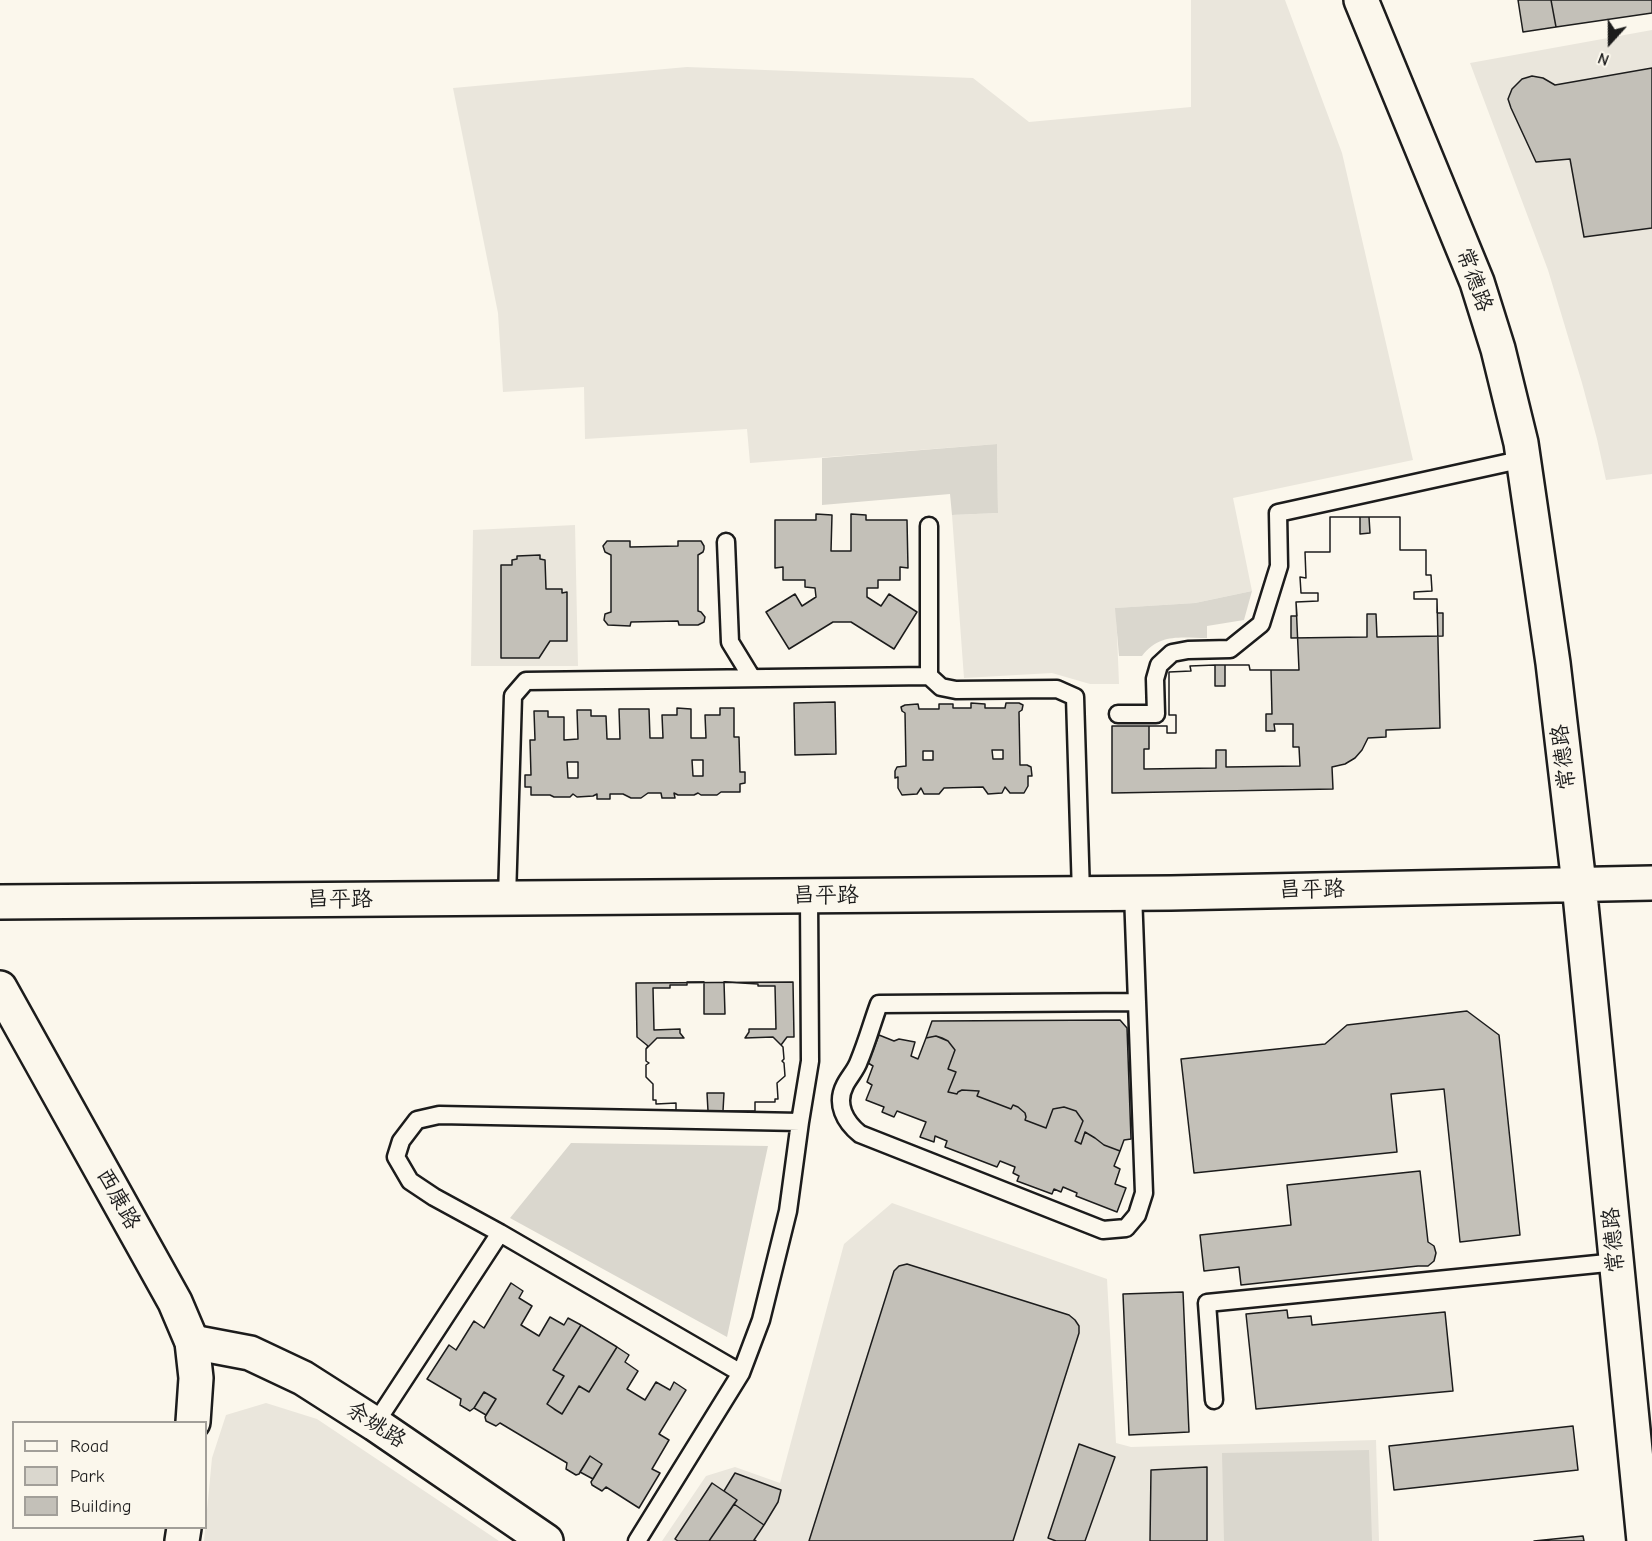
<!DOCTYPE html>
<meta charset="utf-8">
<style>
body{margin:0}
#map{position:relative;width:1652px;height:1541px;overflow:hidden;background:#fbf7ec;font-family:"Comic Neue",sans-serif}
canvas{display:block}
.legend{position:absolute;left:12px;top:1421px;width:195px;height:108px;box-sizing:border-box;background:#fbf7ec;border:2px solid #a29f99;margin:0;padding:8px 10px;list-style:none;font-size:18px;color:#1c1c1c}
.legend li{display:flex;align-items:center;gap:12px;height:30px}
.legend b{width:30px;border:2px solid #a29f99}
.north{position:absolute;left:1580px;top:12px;width:60px;height:60px;-webkit-text-stroke:4px #fbf7ec;paint-order:stroke;rotate:201deg;font-size:16px;font-weight:700;line-height:24px;text-align:center;color:#1c1c1c}
.north::after{content:'';display:block;margin:auto;width:21px;height:27px;background:#1c1c1c;clip-path:polygon(50% 0,100% 100%,50% 72%,0 100%)}
</style>
<div id="map">
<canvas width="1652" height="1541"></canvas>
<ul class="legend">
<li><b style="height:8px;background:#fbf7ec"></b>Road</li>
<li><b style="height:16px;background:#dad7ce"></b>Park</li>
<li><b style="height:16px;background:#c3c0b8"></b>Building</li>
</ul>
<div class="north">N</div>
</div>
<script>
const ctx = document.querySelector('canvas').getContext('2d');
ctx.lineJoin = 'round';
function fillPath(path, color) { ctx.fillStyle = color; ctx.fill(path, 'evenodd'); }
function trace(path, color, width, dash) { ctx.strokeStyle = color; ctx.lineWidth = width; ctx.lineCap = dash ? 'butt' : 'round'; ctx.setLineDash(dash || []); ctx.stroke(path); }
function drawText(font, color, halo, rows, align = 'center') {
  ctx.font = font + ' "Comic Neue","LXGW WenKai TC",sans-serif'; ctx.lineWidth = 5; ctx.setLineDash([]); ctx.textBaseline = 'middle'; ctx.strokeStyle = halo; ctx.fillStyle = color; for (const [text, x, y, turn = 0] of rows) {
    ctx.save(); ctx.translate(x, y); ctx.rotate((+turn || 0) * Math.PI / 180); ctx.textAlign = isNaN(turn) ? turn : align; if (halo) ctx.strokeText(text, 0, 0); ctx.fillText(text, 0, 0); ctx.restore();
  }
}
fillPath(new Path2D(`
 M1191,0H1285L1342,153L1413,460L1233,498L1252,591L1195,603L1116,608L1119,684H1090L1052,673L964,678L952,515L998,513L997,444L750,463L747,429L585,439L584,387L503,392L498,313L453,88L687,67L973,78L1029,122L1191,107Z
 M1652,30V474L1606,480L1597,439L1582,383L1548,270L1470,63Z
 M575,525L578,666H471L473,530Z
 M892,1203L1107,1279L1116,1443L1131,1447L1376,1440L1379,1541H662L706,1476L735,1467L780,1483L844,1244Z
 M266,1403L317,1419L499,1541H204L212,1458L226,1415Z`), '#eae6dc');
fillPath(new Path2D(`
 M997,444L998,513L952,515L950,494L822,505V458Z
 M1252,591L1244,620L1207,626V638C1180,638 1160,633 1142,656H1119L1115,608L1195,603Z
 M571,1143L768,1146L727,1337L510,1218Z
 M1369,1450L1372,1541H1224L1222,1453Z`), '#dad7ce');
const building = new Path2D(`
 M1518,0H1551L1556,27L1523,32Z
 M1551,0H1652V13L1556,27Z
 M1652,68V228L1584,237L1570,159L1536,162L1511,108L1508,99L1512,89L1522,79L1532,76L1543,78L1555,85Z
 M816,514L832,515L831,551H851V514L866,515V520H907L908,568L900,567V580H878V588H867V597L881,606L889,594L917,612L894,649L851,622H833L789,649L766,612L795,594L802,606L816,597L815,588L805,587V580H783V567L775,568V520H816Z
 M1330,517H1360V534L1370,533L1369,517H1400V550H1426V575H1431L1432,591L1414,592V599H1437V613H1443V636L1377,637L1376,614H1367V637L1291,638V616H1297L1296,602L1318,601V593H1301L1300,577L1306,578L1305,552H1330Z
 M1330,517H1400V550H1426V575H1431L1432,591L1414,592V599H1437L1440,728L1386,730V737L1368,738L1362,750L1355,758L1345,764L1332,767L1333,789L1112,793V726H1167V733H1176V715H1169V672L1191,671L1190,666L1215,665H1249L1250,670H1299L1296,602L1318,601V593H1301L1300,577L1306,578L1305,552H1330Z
 M607,541H630V547L678,546V541H701L704,546V549L703,552L698,555V611L701,612L705,617L704,622L698,625H679L678,621L631,622L630,626L608,625L604,620L605,614L611,612V555L605,552L603,546Z
 M540,555V559L545,560L546,589H562V593L567,592V641H550L539,658H501V565H512V560L517,559V556Z
 M1215,665V686H1225V665H1249L1250,670H1271L1272,714H1266V731H1275L1274,724H1293V747H1299L1300,766L1226,767V750H1216V768L1144,769V749H1149V726H1167V733H1176V715H1169V672L1191,671L1190,666Z
 M835,702L836,754L795,755L794,703Z
 M971,703L985,704V708H1005L1006,703H1019L1023,705L1022,710L1019,712L1020,765H1027L1031,767L1032,776H1028V786L1024,793H1010L1005,787L1002,793L988,794L983,787L944,788L939,794H924L921,788L917,794L902,795L898,788V777L895,778V771L897,767L906,766L905,713L902,711L901,707L905,705L918,704L919,709H939V704H953V708H971ZM992,750H1003V759H993ZM923,751H933V760H923Z
 M677,708L691,709V738H706L705,715H720V708H734V737H739L740,772H745V783L740,784V792H721L717,795H701L698,793L694,795H678L674,793L675,798H662L661,793H648L641,798H631L623,794H610V799H597V794L593,796L577,797L573,794L570,797H554L550,795H531V787H525V775H531L530,740H535L534,711H548V717H564V740L578,739L577,710H591V716H606L607,739H620L619,709H649L650,738H663L662,715H677ZM692,760H703V776H693ZM567,762H578V778H568Z
 M687,982H704V1014H725L724,982L758,984V986H775L776,1029H749V1032L745,1038L773,1037L783,1047L784,1059L782,1061L784,1063L785,1076L777,1083L778,1099H775V1102H755V1111H723L724,1093H707L708,1111L676,1112V1103L656,1104V1100H653V1084L646,1077V1065L649,1063L646,1061V1049L657,1038H684L680,1033V1029L654,1030L653,988H670V985H687Z
 M793,982L794,1037H787L781,1045L783,1047L784,1059L782,1061L784,1063L785,1076L777,1083L778,1099H775V1102H755V1111H723L676,1112V1103L656,1104V1100H653V1084L646,1077V1065L649,1063L646,1061V1049L648,1046L637,1037L636,983Z
 M1467,1011L1499,1035L1520,1235L1460,1242L1444,1089L1391,1094L1397,1152L1194,1173L1181,1059L1325,1044L1347,1025Z
 M1120,1020L1127,1028L1131,1139L1124,1140L1120,1151L1104,1145L1095,1138L1085,1132L1081,1144L1075,1141L1083,1121L1076,1111L1064,1107L1053,1109L1046,1128L1025,1120L1026,1117L1025,1113L1018,1107L1013,1105L1011,1109L977,1096L979,1091L962,1090L958,1092L957,1094L948,1092L956,1072L948,1069L955,1050L948,1041L942,1038L936,1036L926,1038L932,1021Z
 M879,1035L894,1041L899,1039L915,1042L911,1056L918,1059L926,1038L936,1036L948,1041L955,1050L948,1069L956,1072L948,1092L957,1094L958,1092L962,1090L979,1091L977,1096L1011,1109L1013,1105L1018,1107L1025,1113L1026,1117L1025,1120L1046,1128L1053,1109L1064,1107L1076,1111L1083,1121L1075,1141L1081,1144L1085,1132L1095,1138L1104,1145L1120,1151L1114,1166L1120,1169L1115,1184L1126,1188L1117,1212L1076,1196L1077,1193L1063,1187L1061,1192L1054,1189L1052,1194L1017,1181L1019,1176L1013,1173L1015,1167L1000,1161L997,1167L945,1147L947,1141L935,1136L934,1142L920,1137L926,1122L897,1111L894,1117L882,1112L884,1107L866,1100L872,1085L867,1082L873,1066L868,1063Z
 M1420,1171L1428,1242L1434,1246L1436,1253L1434,1261L1428,1266H1418L1241,1285L1239,1267L1204,1271L1200,1235L1291,1225L1287,1185Z
 M907,1264L1069,1315L1075,1320L1079,1326V1333L1013,1541H809L894,1271L899,1266Z
 M511,1283L523,1291L519,1298L532,1306L521,1325L539,1336L550,1317L564,1325L568,1318L581,1325L553,1370L564,1376L547,1404L554,1409L562,1414L579,1386L589,1392L617,1347L629,1355L625,1362L638,1371L627,1389L645,1400L656,1382L670,1390L674,1382L686,1390L659,1434L669,1440L652,1469L660,1473L639,1508L606,1487L602,1491L592,1485L591,1482L602,1464L590,1456L579,1474L576,1475L566,1469L567,1463L500,1423L496,1426L486,1421L485,1417L496,1399L484,1392L474,1408L470,1411L460,1405L461,1399L427,1379L449,1345L456,1350L474,1321L484,1328Z
 M1183,1292L1189,1432L1129,1435L1123,1294Z
 M1287,1310L1288,1318L1311,1316L1312,1325L1445,1312L1453,1391L1256,1409L1246,1314Z
 M581,1325L617,1347L589,1392L579,1386L562,1414L547,1404L564,1376L553,1370Z
 M484,1392L496,1399L486,1415L474,1408Z
 M1573,1426L1578,1470L1394,1490L1389,1446Z
 M1079,1444L1115,1457L1085,1541H1056L1048,1538Z
 M590,1456L602,1464L593,1479L580,1472Z
 M1207,1467V1541H1150L1151,1470Z
 M735,1473L781,1490L778,1502L764,1525L734,1504L737,1500L724,1491Z
 M712,1483L737,1500L709,1541H678L675,1539Z
 M734,1504L764,1525L754,1540L756,1541H709Z
 M1583,1536L1584,1541H1534Z`);
fillPath(building, '#c3c0b8');
trace(building, '#1c1c1c', 1.5);
const lane = new Path2D(`
 M929,526V676L941,687L956,690L1057,689L1075,697L1081,894
 M726,542L730,642L752,678
 M1118,714H1156L1155,679L1159,665L1172,653L1188,650L1230,649L1261,624L1279,566L1278,513L1524,459
 M1133,893L1144,1193L1137,1215L1126,1228L1103,1230L860,1134C845,1122 835,1104 845,1085C849,1077 856,1070 859,1061C867,1042 872,1023 879,1004L1137,1002
 M507,898L513,696L526,681L929,676
 M741,1373L500,1233L434,1197L410,1181L396,1157L401,1141L417,1120L439,1115L800,1122
 M1214,1400L1207,1303L1617,1262
 M375,1424L500,1233
 M637,1541L741,1373L761,1320L788,1211L800,1122L810,1061L809,896`);
const street = new Path2D(`
 M192,1342L250,1353L303,1378L375,1424L546,1541`);
const secondary = new Path2D(`
 M1361,0L1477,282L1498,349L1521,443L1553,663L1579,884L1644,1541
 M0,902L1171,893L1652,883
 M0,988L175,1302L192,1342L196,1378L193,1422
 M182,1541L184,1528`);
trace(lane, '#1c1c1c', 21);
trace(street, '#1c1c1c', 38);
trace(secondary, '#1c1c1c', 38);
trace(lane, '#fbf7ec', 16);
trace(street, '#fbf7ec', 33);
trace(secondary, '#fbf7ec', 33);
drawText('22px', '#1c1c1c', '#fbf7ec', [
 ["常德路",1474,280,70],
 ["常德路",1564,757,-97],
 ["昌平路",1312,890,-1],
 ["昌平路",826,896],
 ["昌平路",340,900],
 ["西康路",118,1199,61],
 ["常德路",1614,1240,-95],
 ["余姚路",376,1425,33]
]);
</script>
